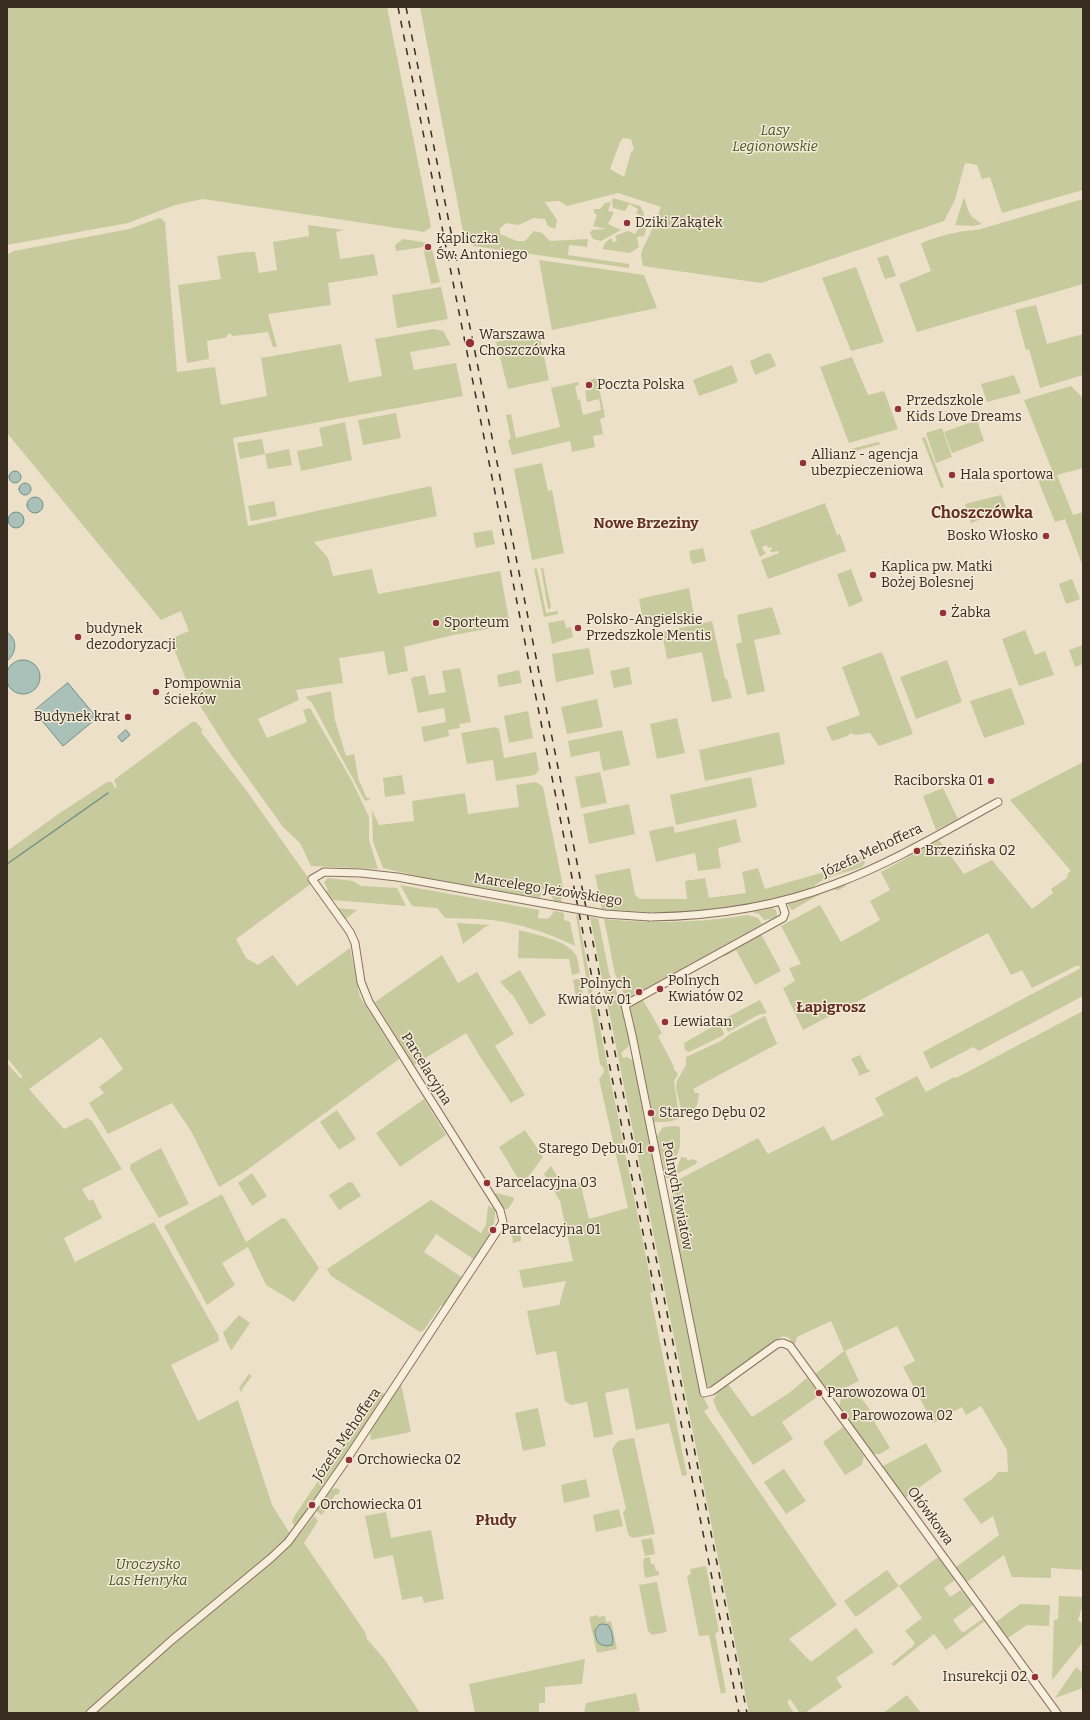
<!DOCTYPE html>
<meta charset="utf-8">
<style>
body{margin:0}
#map{position:relative;width:1090px;height:1720px;overflow:hidden;background:#ece0c9;font-family:Bitter,serif}
canvas{display:block}
.frame{position:absolute;inset:0;border:8px solid #392c21;pointer-events:none}
</style>
<div id="map">
<canvas width="1090" height="1720"></canvas>
<div class="frame"></div>
</div>
<script>
const ctx = document.querySelector('canvas').getContext('2d');
ctx.lineJoin = 'round';
function fillPath(path, color) { ctx.fillStyle = color; ctx.fill(path, 'evenodd'); }
function trace(path, color, width, dash) { ctx.strokeStyle = color; ctx.lineWidth = width; ctx.lineCap = dash ? 'butt' : 'round'; ctx.setLineDash(dash || []); ctx.stroke(path); }
function drawText(font, color, halo, rows, align = 'center') {
  ctx.font = font + ' Bitter,serif'; ctx.lineWidth = 3; ctx.setLineDash([]); ctx.textBaseline = 'middle'; ctx.strokeStyle = halo; ctx.fillStyle = color; for (const [text, x, y, turn = 0] of rows) {
    ctx.save(); ctx.translate(x, y); ctx.rotate((+turn || 0) * Math.PI / 180); ctx.textAlign = isNaN(turn) ? turn : align; if (halo) ctx.strokeText(text, 0, 0); ctx.fillText(text, 0, 0); ctx.restore();
  }
}
fillPath(new Path2D(`
 M7,7H387L431,227L424,232L203,199L175,205L128,223L7,245Z
 M420,7H1083V190L1002,213L990,177L982,179L977,165L965,163L955,200L944,221L761,283L643,266L641,256L642,250L650,234L661,207L618,193L567,206L559,201L545,202L557,220L555,229L548,226L545,219L534,218L518,225L506,223L500,228V234L517,241H525L534,231L542,233L550,241L588,239L587,247L569,245L568,255L629,264V268L473,246V243L465,242ZM623,138L631,139L634,149L631,152L624,177L610,169L620,142Z
 M964,197L968,210L972,217L982,224L973,226L955,225Z
 M613,198L640,206L644,213L643,217L636,213L638,209L629,204L625,211L613,208L612,202Z
 M1083,199V284L917,332L899,284L931,271L921,244L924,242C943,235 957,231 977,230Z
 M611,202L608,211L614,212L608,224L621,230L601,241L593,239L590,233L592,230L606,229L593,226L597,215L594,213V209H600L605,203Z
 M159,218L162,219L165,222L177,372L215,367L221,405L267,396L261,358L341,344L349,382L382,376L375,339L434,329L443,331L451,345L410,352L414,370L456,363L463,396L233,438L248,526L431,486L437,516L314,542L328,558L333,576L372,569L378,594L500,571L510,625L453,635L404,647L408,671L388,675L384,651L339,658L343,683L296,690L299,700L258,719L267,738L307,722L303,710L310,708L353,783L369,817V840L378,869L311,866L300,843L283,827L230,753L202,709L189,687L170,639L189,631L181,611L161,620L7,433V255L14,251L129,229Z
 M641,224L647,227L644,236L637,237L639,247L630,253L602,249L605,243L611,238L613,242L617,241L615,236L617,235L628,231L635,234Z
 M308,225L344,230L336,232L340,259L374,254L378,275L328,283L331,305L268,314L277,347H273L268,332L233,336L229,333L225,338L207,341L209,359L187,363L178,285L221,279L217,256L247,252H255L259,273L277,270L273,242L309,236Z
 M403,239L428,243L431,245L440,282L431,284L423,247L396,251L395,245Z
 M888,255L896,276L885,279L877,258Z
 M539,260L644,275L657,308L552,330Z
 M856,267L884,342L851,351L822,278Z
 M441,287L448,319L397,328L392,295Z
 M1036,305L1047,344L1083,334V375L1040,388L1029,349L1026,350L1015,310Z
 M539,333L549,380L508,389L496,342Z
 M768,353L771,354L776,366L755,375L750,361Z
 M852,357L868,395L884,391L898,429L849,443L820,367Z
 M732,365L738,382L699,396L693,380Z
 M1014,375L1021,393L987,402L981,384Z
 M597,378L605,417L600,419L603,434L593,436L595,447L572,452L570,441L512,455L508,440L511,439L506,415L511,414L516,438L560,427L551,388L578,382L579,385L575,386L578,400L582,399L580,400L583,415L601,410L599,399L587,402L585,391L593,389L592,383L587,384L586,381Z
 M1071,386L1080,395L1083,400V468L1057,475L1073,515L1083,512V542H1082L1083,546V564H1082L1065,519L1055,522L1038,480L1054,475L1024,400Z
 M396,413L401,438L363,445L358,420Z
 M977,420L984,441L952,453L944,432Z
 M345,422L352,460L301,471L297,451L323,446L319,428Z
 M942,428L952,457L936,463L926,433Z
 M925,437L944,487L941,488L922,438Z
 M262,439L265,454L289,449L292,465L268,469L265,454L240,459L237,443Z
 M878,442L881,444L852,452L851,449Z
 M542,463L548,491L552,490L564,553L532,560L514,469Z
 M1001,495L1007,509L971,523L965,504Z
 M274,501L277,516L251,521L248,506Z
 M825,503L837,535L840,534L846,551L768,579L761,560L779,553L778,551L773,552L769,551L772,549L771,547L768,548L767,545L762,547L764,552L766,551L765,554L760,557L750,531Z
 M492,530L495,544L476,548L473,533Z
 M703,548L706,561L693,564L691,562L689,551Z
 M536,568L537,569L546,613L558,611V614L544,617L534,569Z
 M541,568H543L551,607L550,609H548Z
 M851,569L863,601L849,607L837,574Z
 M1072,579L1080,599L1066,604L1059,584Z
 M689,588L694,616L644,626L639,599Z
 M772,607L781,634L754,640L765,691L747,695L736,644L742,642L737,615Z
 M564,620L566,628L571,627L573,637L552,644L548,623Z
 M712,621L725,679H727L732,698L712,702L702,652L667,659L662,632Z
 M1025,630L1035,655L1045,651L1054,675L1019,686L1002,639Z
 M1083,645V664L1075,667L1069,650Z
 M589,648L594,674L556,682L552,654Z
 M882,652L913,734L879,746L870,733L856,735L850,733L848,736L832,741L826,727L860,715L842,667Z
 M947,660L962,702L916,719L900,677Z
 M629,667L632,684L614,688L610,671Z
 M460,668L471,722L459,724L460,728L448,730L449,736L424,742L421,727L446,722L444,708L418,713L411,679L413,677L425,675L429,695L446,692L442,671Z
 M519,670L522,683L499,687L497,675Z
 M1011,688L1025,724L984,738L970,701Z
 M331,691L335,720L346,756L354,754L359,782H360L366,797L371,799L365,801L312,703L305,697Z
 M597,699L603,727L567,734L561,707Z
 M528,711L533,738L509,743L504,716Z
 M677,718L685,753L657,759L650,724Z
 M192,722H196L203,730L201,732L246,790L312,883L236,939L246,958L258,965L273,955L297,986L350,948L360,997L399,1059L247,1170L219,1187L191,1131L172,1103L108,1134L89,1103L104,1093L99,1087L123,1069L101,1037L29,1089L64,1129L87,1118L92,1121L122,1169L82,1189L89,1201L93,1199L102,1218L64,1238L75,1262L154,1222L218,1335L219,1341L171,1365L198,1421L238,1400L272,1505L289,1532L296,1539L314,1516L317,1518L316,1520L318,1521L304,1543L365,1632L367,1639L385,1660L420,1713H7V1063L21,1079L22,1076L7,1058V851L57,815L107,782H112L115,788L117,787L114,780Z
 M496,727L499,729L504,758L536,752L539,770L535,775L496,781L493,760L467,764L461,733Z
 M622,730L630,765L603,771L599,751L571,757L568,741Z
 M779,732L785,764L705,781L699,750Z
 M1083,762V996L979,1051L973,1047L931,1069L923,1052L1081,968L1078,965L1032,988L1022,970L1011,975L988,933L803,1030L783,988L795,981L789,968L801,964L781,926L820,905L841,942L880,920L870,901L890,890L881,872L939,840L964,874L992,860L1032,909L1053,893L1051,889L1067,878L1068,873L1071,871L1010,800Z
 M600,772L607,803L581,808L575,777Z
 M402,775L405,794L385,797L383,778Z
 M751,777L757,807L676,825L670,795Z
 M536,782L543,787L564,891L561,902L554,901L550,893L542,889L540,898L421,877L383,868L373,842L372,810L379,825L414,821L412,801L465,793L468,814L519,807L516,785Z
 M943,788L958,819L936,830L923,796Z
 M629,804L635,834L589,844L583,814Z
 M736,819L741,842L718,848L721,868L698,871L695,853L656,862L649,831L673,826L675,833Z
 M862,853L865,863L862,867C845,873 825,876 811,888L812,889C787,896 761,904 735,908C691,914 647,913 602,909L595,875L630,868L635,895L640,899H687L685,881L705,878L709,898L746,893L742,872L758,868L765,889L845,866V864L859,859Z
 M328,878L353,881L361,886L397,888L406,906L332,900L324,892L328,890L324,882Z
 M845,884L846,886L837,891L835,889L826,891L792,910L789,907L788,904L790,902Z
 M400,885L539,910L538,918L547,919L550,917L554,911L564,913V920L570,922L575,946C548,933 521,924 492,920C476,918 460,919 445,918L437,908L412,906Z
 M337,908L357,910L346,919Z
 M772,908L776,910L777,916L775,918L764,920L759,914L752,912Z
 M576,915H578L594,1001L590,1002Z
 M748,915L758,918L762,924L641,991L640,990C636,992 632,999 625,996L615,974L604,919C652,924 700,923 748,915Z
 M590,917L598,918L609,973L619,998L606,999Z
 M457,923L490,925L485,927L463,944Z
 M519,930C536,935 565,939 576,955C578,959 579,968 580,973L572,975L569,959L518,958Z
 M761,934L781,971L755,985L736,950L724,957L726,953Z
 M442,955L458,983L477,972L514,1034L495,1046L525,1095L511,1103L479,1055L466,1033L414,1065L375,1002Z
 M520,970L546,1015L530,1025L514,997L500,982Z
 M580,978L583,993L576,997L573,980Z
 M620,1000L630,1038L628,1047L621,1053L623,1058L627,1057L634,1061L702,1395L709,1408L704,1411L837,1605L789,1639L811,1662L856,1628L874,1652L836,1678L842,1687L805,1713H800L790,1699L787,1702L794,1713H749L607,1001Z
 M643,1000L662,1033L658,1036L674,1067L673,1068L678,1074L674,1081L679,1115V1119L667,1122H654L630,1008L633,1005Z
 M760,1000L767,1013L758,1015L728,1032L722,1020Z
 M595,1003L653,1292L650,1293L687,1475L682,1476L669,1423L636,1430L628,1388L605,1393L613,1434L594,1438L587,1402L571,1405L565,1401L556,1351L536,1355L527,1311L559,1305L566,1281L523,1288L519,1270L573,1261L560,1201L544,1174L551,1166L566,1190L580,1182L589,1219L628,1208L599,1079L604,1072L603,1067L600,1064L590,1005Z
 M1083,1011V1570L1051,1568V1578L1012,1577L1004,1555L967,1582L956,1567L999,1535L993,1516L981,1524L963,1499L992,1479L998,1472H1008L1007,1450L981,1406L966,1415L962,1407L933,1423L903,1367L915,1361L897,1326L845,1351L859,1381L831,1395L815,1374L844,1351L831,1321L797,1337L794,1347L789,1338L783,1336L711,1387L706,1386L672,1228L671,1208L672,1183L758,1138L768,1154L824,1126L832,1141L884,1115L875,1098L917,1076L926,1092L954,1077L956,1078Z
 M765,1016L777,1044L693,1089L695,1093H699C698,1109 695,1110 683,1118L676,1088L677,1081L686,1065V1057L721,1041L730,1034Z
 M717,1024L723,1030L724,1035L689,1052L685,1050L684,1043Z
 M860,1055L867,1069L871,1071L858,1076L859,1073L851,1059Z
 M424,1099L446,1135L400,1167L376,1133Z
 M337,1110L356,1139L339,1150L320,1122Z
 M675,1126L680,1127V1147L670,1178H666L657,1136L663,1127Z
 M525,1130L543,1157L522,1185L499,1147Z
 M161,1148L189,1204L159,1218L130,1169L131,1164Z
 M681,1157L687,1158V1161L691,1159L697,1161L696,1164L675,1175Z
 M252,1173L267,1196L252,1206L238,1183Z
 M349,1182L353,1183L361,1196L339,1210L329,1195Z
 M496,1193L513,1197L514,1200L508,1209H503L494,1195Z
 M222,1194L246,1242L282,1218L286,1219L319,1268L294,1302L266,1285L248,1247L222,1263L235,1285L207,1305L164,1226Z
 M431,1200L481,1233L486,1225L488,1206L495,1209C495,1218 495,1224 490,1231L492,1232L475,1260L436,1234L424,1252L463,1278L443,1307L441,1305L424,1330L420,1332L331,1276L327,1269Z
 M517,1231L521,1237V1241L513,1243L512,1234Z
 M239,1315L250,1323L231,1351L223,1333Z
 M249,1374L252,1376L242,1389V1393L239,1388Z
 M807,1378L820,1395L782,1422L793,1439L753,1465L717,1410L713,1400L719,1391L728,1384L752,1417L789,1393Z
 M401,1384L411,1432L371,1440L370,1432Z
 M380,1390L385,1395L295,1528L292,1521L295,1515Z
 M855,1390L877,1419L874,1421L890,1448L880,1454H873L839,1407L841,1398Z
 M538,1408L546,1446L523,1451L515,1413Z
 M843,1427L864,1456L862,1465L845,1475L823,1442Z
 M634,1438L655,1534L632,1538L628,1534L623,1512L626,1509L612,1449L618,1441Z
 M926,1443L942,1471L905,1498L883,1466Z
 M784,1469L806,1501L786,1514L764,1482Z
 M586,1479L590,1497L564,1503L561,1485Z
 M336,1488L340,1490L339,1494L335,1495L322,1515L316,1511L331,1490Z
 M619,1509L623,1526L596,1532L593,1515Z
 M386,1512L391,1538L431,1530L444,1599L424,1603L422,1596L402,1600L393,1555L374,1559L365,1516Z
 M652,1538L655,1554L645,1556L641,1540Z
 M650,1557L651,1564H654L656,1571H659V1575L645,1578L643,1564L644,1558Z
 M938,1557L955,1580L944,1588L950,1597L961,1590L973,1605L953,1620L962,1632H964L982,1619L985,1621L946,1650L934,1634L894,1666L891,1664L913,1646L915,1643L905,1631L922,1618L899,1586L856,1617L844,1601L887,1570L899,1586Z
 M706,1566L719,1632L715,1633L726,1692L721,1694L709,1635L699,1636L688,1581L687,1577L691,1573L690,1569Z
 M657,1582L667,1632L652,1635L648,1631L639,1585Z
 M1059,1596L1083,1597V1604L1078,1620L1083,1624V1642L1052,1680L1054,1620L1058,1619Z
 M1020,1604L1050,1605L1049,1626L1027,1625L1008,1638L996,1622Z
 M598,1615V1617L605,1616L606,1622L611,1621L617,1649L597,1653L589,1617Z
 M585,1659L582,1684L545,1687V1703H539V1713H475L469,1684Z
 M1076,1667L1083,1673V1688L1055,1698Z
 M636,1693L640,1711L631,1713H584L586,1703Z
 M907,1695L921,1713H883Z`), '#c7ca9d');
const water = new Path2D(`
 M9 477a6 6 0 1 1 12 0a6 6 0 1 1-12 0Z
 M19 489a6 6 0 1 1 12 0a6 6 0 1 1-12 0Z
 M27 505a8 8 0 1 1 16 0a8 8 0 1 1-16 0Z
 M8 520a8 8 0 1 1 16 0a8 8 0 1 1-16 0Z
 M7,632C18,640 17,653 7,661Z
 M6 677a17 17 0 1 1 34 0a17 17 0 1 1-34 0Z
 M68,683L97,718L63,746L34,711Z
 M126,730L130,735L122,742L118,737Z
 M603,1624L608,1625C612,1630 614,1640 612,1645C600,1648 595,1642 595,1630L599,1625Z`);
fillPath(water, '#a9c1b9');
trace(water, '#708f86', 1);
trace(new Path2D(`
 M7,864L108,793`), '#708f86', 1.5);
const minor = new Path2D(`
 M781,901L785,913L783,918L625,1005L632,1035L704,1393L712,1391L777,1344L783,1343L790,1346L1057,1713
 M650,917C714,916 776,907 835,884C892,863 945,831 998,802
 M90,1713L172,1640L271,1558L288,1542L311,1511L347,1459L503,1222L500,1210L369,1002L361,982L355,943L350,932L312,879L324,872L361,873L397,877L553,905`);
trace(minor, '#88735f', 9);
trace(minor, '#f7eedc', 7);
trace(new Path2D(`
 M398,7L739,1713
 M406,7L747,1713`), '#392c21', 1.5, [7, 7]);
const minorBridge = new Path2D(`
 M553,905L605,914L650,917`);
trace(minorBridge, '#88735f', 9, []);
trace(minorBridge, '#f7eedc', 7);
for (const [x, y, r, color] of [
 [627,223,4,"#933237"],
 [428,247,4,"#933237"],
 [470,343,5,"#933237"],
 [589,385,4,"#933237"],
 [898,409,4,"#933237"],
 [803,463,4,"#933237"],
 [952,475,4,"#933237"],
 [1046,536,4,"#933237"],
 [873,575,4,"#933237"],
 [943,613,4,"#933237"],
 [436,623,4,"#933237"],
 [578,628,4,"#933237"],
 [78,637,4,"#933237"],
 [156,692,4,"#933237"],
 [128,717,4,"#933237"],
 [991,781,4,"#933237"],
 [917,851,4,"#933237"],
 [660,989,4,"#933237"],
 [639,992,4,"#933237"],
 [665,1022,4,"#933237"],
 [651,1113,4,"#933237"],
 [651,1149,4,"#933237"],
 [487,1183,4,"#933237"],
 [493,1230,4,"#933237"],
 [819,1393,4,"#933237"],
 [844,1416,4,"#933237"],
 [349,1460,4,"#933237"],
 [312,1505,4,"#933237"],
 [1035,1677,4,"#933237"]
]) { const dot = new Path2D(); dot.arc(x, y, r, 0, 2 * Math.PI); ctx.fillStyle = color; ctx.fill(dot); trace(dot, '#f4ebd8', 1.5); }
drawText('italic 14px', '#4b5429', '#f4ebd8', [
 ["Lasy",775,131],
 ["Legionowskie",775,147],
 ["Uroczysko",148,1565],
 ["Las Henryka",148,1581]
]);
drawText('14px', '#392c21', '#f4ebd8', [
 ["Dziki Zakątek",635,223],
 ["Kapliczka",436,239],
 ["Św. Antoniego",436,255],
 ["Warszawa",479,335],
 ["Choszczówka",479,351],
 ["Poczta Polska",597,385],
 ["Przedszkole",906,401],
 ["Kids Love Dreams",906,417],
 ["Allianz - agencja",811,455],
 ["ubezpieczeniowa",811,471],
 ["Hala sportowa",960,475],
 ["Bosko Włosko",1038,536,"right"],
 ["Kaplica pw. Matki",881,567],
 ["Bożej Bolesnej",881,583],
 ["Żabka",951,613],
 ["Polsko-Angielskie",586,620],
 ["Przedszkole Mentis",586,636],
 ["Sporteum",444,623],
 ["budynek",86,629],
 ["dezodoryzacji",86,645],
 ["Pompownia",164,684],
 ["ścieków",164,700],
 ["Budynek krat",120,717,"right"],
 ["Raciborska 01",983,781,"right"],
 ["Brzezińska 02",925,851],
 ["Polnych",668,981],
 ["Kwiatów 02",668,997],
 ["Polnych",631,984,"right"],
 ["Kwiatów 01",631,1000,"right"],
 ["Lewiatan",673,1022],
 ["Starego Dębu 02",659,1113],
 ["Starego Dębu 01",643,1149,"right"],
 ["Parcelacyjna 03",495,1183],
 ["Parcelacyjna 01",501,1230],
 ["Parowozowa 01",827,1393],
 ["Parowozowa 02",852,1416],
 ["Orchowiecka 02",357,1460],
 ["Orchowiecka 01",320,1505],
 ["Insurekcji 02",1027,1677,"right"]
], 'left');
drawText('14px', '#392c21', '#f4ebd8', [
 ["Józefa Mehoffera",872,851,-25],
 ["Marcelego Jeżowskiego",548,890,9],
 ["Parcelacyjna",426,1069,58],
 ["Polnych Kwiatów",677,1196,79],
 ["Józefa Mehoffera",347,1435,-56],
 ["Ołówkowa",930,1516,54]
]);
drawText('bold 15px', '#632e23', '#f4ebd8', [
 ["Nowe Brzeziny",646,524],
 ["Łapigrosz",831,1008],
 ["Płudy",496,1521]
]);
drawText('bold 16px', '#632e23', '#f4ebd8', [
 ["Choszczówka",982,514]
]);
</script>
